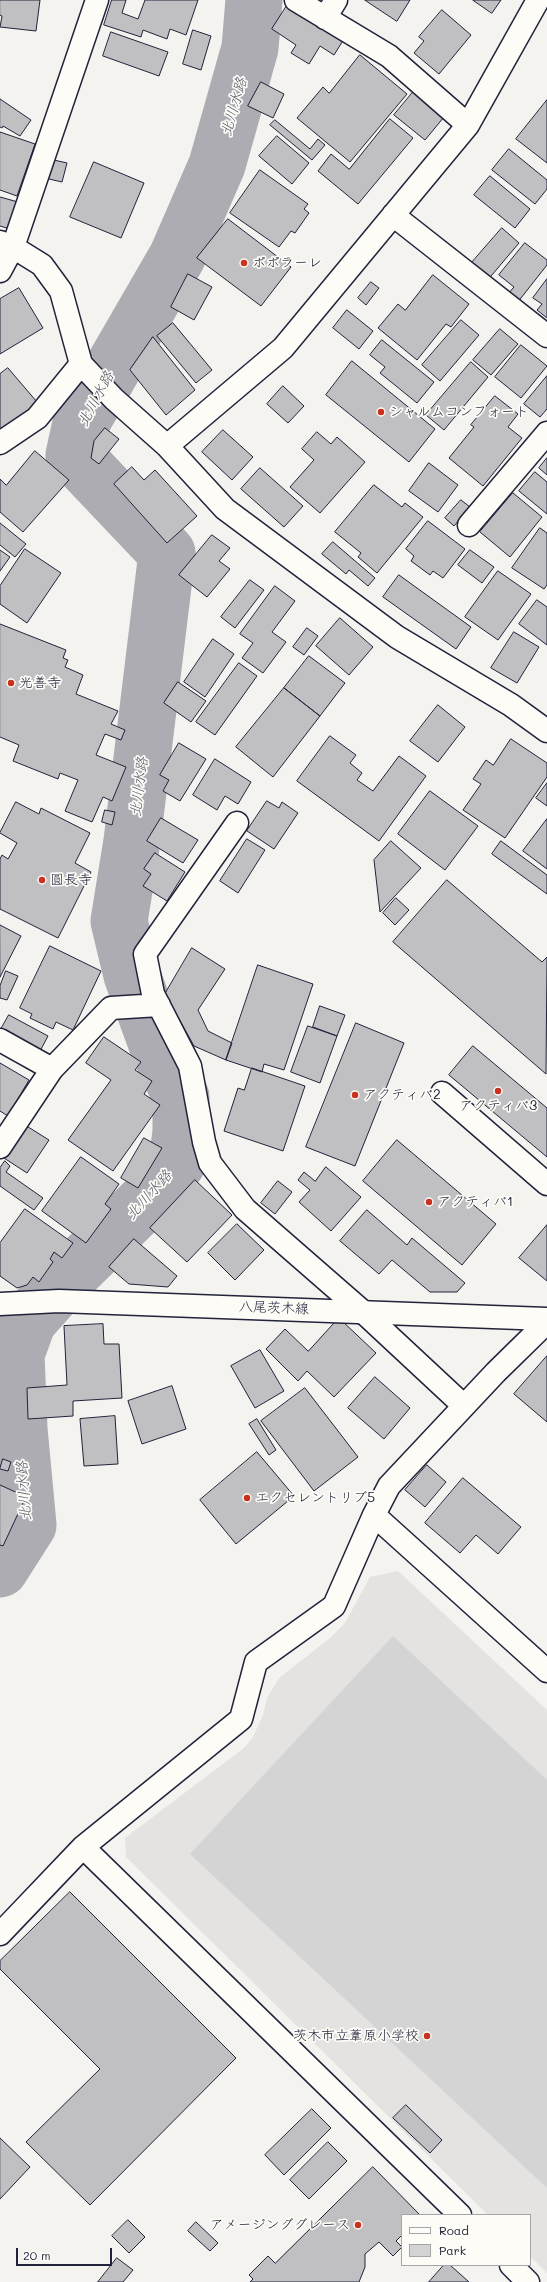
<!DOCTYPE html>
<meta charset="utf-8">
<style>
body{margin:0}
#map{position:relative;width:547px;height:2282px;overflow:hidden;background:#f4f3ef;font-family:Mali,sans-serif}
canvas{display:block}
.legend{position:absolute;left:401px;top:2214px;width:130px;height:52px;box-sizing:border-box;background:#fdfcf7;border:1px solid #a5a5ac;margin:0;padding:5px 7px;list-style:none;font-size:12px;color:#22223b}
.legend li{display:flex;align-items:center;gap:8px;height:20px}
.legend b{width:20px;border:1px solid #a5a5ac}
.scale{position:absolute;left:16px;top:2248px;width:96px;height:18px;box-sizing:border-box;border:2px solid #22223b;border-top:0;padding-left:5px;font-size:12px;line-height:14px;white-space:nowrap;color:#22223b;-webkit-text-stroke:3px #fdfcf7;paint-order:stroke}
</style>
<div id="map">
<canvas width="547" height="2282"></canvas>
<ul class="legend">
<li><b style="height:5px;background:#fdfcf7"></b>Road</li>
<li><b style="height:11px;background:#d5d4d5"></b>Park</li>
</ul>
<div class="scale">20 m</div>
</div>
<script>
const ctx = document.querySelector('canvas').getContext('2d');
ctx.lineJoin = 'round';
function fillPath(path, color) { ctx.fillStyle = color; ctx.fill(path, 'evenodd'); }
function trace(path, color, width, dash) { ctx.strokeStyle = color; ctx.lineWidth = width; ctx.lineCap = dash ? 'butt' : 'round'; ctx.setLineDash(dash || []); ctx.stroke(path); }
function drawText(font, color, halo, rows, align = 'center') {
  ctx.font = font + ' Mali,"Klee One",sans-serif'; ctx.lineWidth = 3.5; ctx.setLineDash([]); ctx.textBaseline = 'middle'; ctx.strokeStyle = halo; ctx.fillStyle = color; for (const [text, x, y, turn = 0] of rows) {
    ctx.save(); ctx.translate(x, y); ctx.rotate((+turn || 0) * Math.PI / 180); ctx.textAlign = isNaN(turn) ? turn : align; if (halo) ctx.strokeText(text, 0, 0); ctx.fillText(text, 0, 0); ctx.restore();
  }
}
fillPath(new Path2D(`
 M398,1571L547,1710V2273L530,2256V2215H488L126,1857L125,1838L244,1748L253,1737L263,1715L267,1698L279,1678L330,1638L345,1623L370,1577Z`), '#e4e3e2');
fillPath(new Path2D(`
 M393,1636L547,1780V2188L190,1854Z`), '#d5d4d5');
trace(new Path2D(`
 M0,1569L28,1525L19,1429L16,1354L28,1321L62,1283L155,1192L177,1163L181,1132V1097L158,1047L132,975L119,921L132,841L167,553L74,455L81,423L177,257L217,165L250,48L254,0`), '#acacb2', 57);
const building = new Path2D(`
 M0,0H40L36,31L0,27L2,16L0,15Z
 M112,0H126L122,13L138,19L145,0H198L186,35L170,29L167,39L143,30L141,37L104,25Z
 M365,0H410L397,21Z
 M473,0H501L492,13Z
 M288,4L344,39L334,55L320,46L309,64L291,53L296,45L272,29Z
 M442,10L471,35L439,74L414,53L424,41L419,37Z
 M193,30L211,36L201,70L183,64Z
 M111,32L168,52L159,76L103,56Z
 M360,55L407,94L350,162L297,118L323,87L329,93Z
 M261,82L284,94L273,118L248,106Z
 M414,91L444,117L425,140L394,115Z
 M0,99L31,120L20,136L3,126L2,128L0,127Z
 M547,100V163L516,139Z
 M390,119L413,138L358,204L318,171L331,154L349,169Z
 M275,120L310,149L318,139L325,145L312,160L270,125Z
 M0,132L35,144L17,196L0,190Z
 M277,136L309,163L292,184L259,156Z
 M509,149L547,180V189L535,204L492,170Z
 M54,160L67,163L62,182L49,179Z
 M94,162L144,183L121,238L70,217Z
 M260,170L308,204L304,209L309,213L295,233L291,231L279,247L230,213Z
 M490,176L530,209L515,228L474,195Z
 M0,197L18,202L10,229L0,226Z
 M228,219L291,267L261,306L197,258Z
 M502,228L519,243L486,282L468,267Z
 M525,243L547,260V265L517,303L507,295L514,287L499,275Z
 M188,274L212,287L194,320L171,307Z
 M433,275L469,304L451,327L446,324L417,360L378,328L398,304L405,310Z
 M547,279V318L537,310L542,304L533,298Z
 M371,282L379,288L366,305L358,298Z
 M19,288L43,328L0,354V299Z
 M347,310L373,331L359,349L333,328Z
 M461,320L479,335L440,381L422,365Z
 M173,323L212,370L196,383L157,336Z
 M500,329L518,344L491,375L473,360Z
 M153,337L195,390L166,415L130,370Z
 M382,340L434,382L417,403L380,373L385,367L370,355Z
 M521,345L547,366L521,398L495,377Z
 M352,361L435,429L409,462L326,395Z
 M471,362L488,377L444,430L426,415Z
 M8,368L37,402L0,435V374Z
 M547,376V409L540,417L524,404Z
 M283,386L304,406L288,423L267,404Z
 M495,396L518,414L508,427L522,438L483,486L449,458L474,427L471,425Z
 M105,428L119,439L99,464L91,458L94,441Z
 M223,430L253,457L232,480L202,452Z
 M317,432L331,444L337,437L365,462L320,513L290,487L314,460L302,449Z
 M35,451L69,480L23,532L0,512V479L6,485Z
 M547,458V475L539,468Z
 M429,463L458,485L438,512L409,491Z
 M132,467L144,480L155,470L197,516L167,543L114,484Z
 M260,468L303,506L284,527L241,489Z
 M535,472L547,482V514L519,491Z
 M374,485L402,507L405,503L423,517L377,573L358,557L361,553L335,532Z
 M513,493L542,517L510,557L480,532Z
 M461,500L470,507L454,526L445,518Z
 M428,521L465,549L443,578L433,571L430,575L411,561L414,556L406,549Z
 M0,523L26,544L15,557L0,545Z
 M540,528L547,533V585L544,589L512,568Z
 M212,535L230,548L219,561L230,569L207,597L179,575Z
 M333,542L375,578L368,586L349,570L346,574L322,554Z
 M25,549L61,573L27,623L0,604V586Z
 M0,550L10,557L0,571Z
 M470,550L494,567L482,583L458,565Z
 M498,571L531,594L498,640L465,617Z
 M399,575L471,627L456,649L383,597Z
 M250,580L264,590L235,628L221,617Z
 M275,586L295,601L272,632L286,642L263,673L242,658L253,643L240,634Z
 M537,600L547,607V645L519,624Z
 M340,618L373,647L349,675L316,646Z
 M0,624L66,650L63,658L68,660L65,667L83,675L76,694L118,711L111,724L125,730L121,740L105,734L96,755L126,767L112,801L103,797L92,822L65,811L78,780L60,773L58,779L13,761L19,745L0,737Z
 M307,628L318,636L304,655L293,647Z
 M514,632L539,647L517,683L491,668Z
 M213,639L234,654L205,697L184,682Z
 M309,656L345,683L320,716L284,688Z
 M239,663L257,676L215,735L196,722Z
 M178,682L206,701L191,722L164,703Z
 M284,688L320,716L273,777L236,747Z
 M438,705L465,727L438,762L410,741Z
 M330,736L356,755L350,763L362,773L357,780L373,791L399,756L426,776L379,841L297,781Z
 M511,739L547,763V777L505,838L463,810L481,784L473,779L486,760L493,765Z
 M179,743L206,759L180,801L163,791L169,780L160,775Z
 M215,759L251,782L238,804L225,796L217,810L193,795Z
 M547,783V806L536,798Z
 M430,791L478,826L445,870L398,834Z
 M267,801L279,808L282,802L298,813L274,849L247,831Z
 M16,802L39,814L41,808L90,833L75,863L91,872L58,938L0,909V859L2,855L8,859L17,843L0,833Z
 M105,810L115,812L112,825L102,822Z
 M161,818L198,840L183,863L147,841Z
 M547,819V869L523,851Z
 M247,839L265,850L238,893L220,881Z
 M391,841L421,868L380,912L374,860Z
 M501,841L547,875V894L492,854Z
 M155,853L185,872L167,901L143,886L151,874L144,869Z
 M447,880L542,962L547,957L546,1074L393,942Z
 M396,898L409,910L395,925L383,913Z
 M0,925L21,936L0,977Z
 M50,946L101,971L73,1030L56,1022L53,1029L30,1018L32,1014L20,1008Z
 M192,948L225,969L198,1010L208,1031L232,1043L226,1060L194,1046L165,994Z
 M258,965L313,984L284,1070L264,1064L262,1072L226,1060Z
 M6,971L18,976L7,1000L0,998V986Z
 M320,1006L345,1015L337,1036L313,1027Z
 M9,1015L48,1036L39,1053L0,1031Z
 M356,1023L404,1043L355,1166L306,1147Z
 M308,1026L337,1036L320,1083L291,1072Z
 M104,1037L141,1062L135,1070L152,1081L144,1094L160,1105L113,1171L68,1140L111,1080L86,1063Z
 M473,1046L547,1108V1157L449,1075Z
 M0,1063L29,1080L8,1116L0,1111Z
 M252,1068L305,1086L283,1151L224,1131L238,1088L244,1090Z
 M25,1125L49,1140L27,1173L4,1158Z
 M144,1138L162,1148L138,1188L121,1178Z
 M397,1140L496,1224L462,1265L363,1181Z
 M81,1157L119,1184L105,1204L111,1209L86,1243L42,1211Z
 M5,1161L10,1166L6,1172L43,1198L34,1210L0,1186V1168Z
 M326,1167L361,1197L331,1231L299,1202L310,1190L298,1180L304,1172L315,1181Z
 M195,1180L232,1215L187,1262L150,1228Z
 M278,1181L292,1192L275,1214L261,1203Z
 M25,1209L73,1243L62,1258L54,1252L50,1259L53,1262L39,1282L33,1277L27,1285L17,1288L0,1276V1243Z
 M367,1210L407,1245L412,1238L465,1283L457,1292H430L392,1260L379,1274L340,1241Z
 M237,1224L264,1250L235,1280L208,1253Z
 M547,1225V1281L519,1258Z
 M134,1239L177,1276L168,1287L129,1284L109,1267Z
 M339,1318L376,1353L334,1397L307,1371L298,1381L266,1349L285,1329L308,1351Z
 M103,1324L104,1344H119L122,1398L73,1401V1416L28,1419L27,1388L67,1385L64,1326Z
 M260,1350L284,1391L255,1408L231,1366Z
 M547,1356V1422L514,1394Z
 M375,1377L410,1408L384,1439L348,1408Z
 M172,1386L186,1429L142,1444L128,1401Z
 M305,1388L358,1457L314,1491L261,1421Z
 M115,1416L118,1464L84,1466L80,1419Z
 M257,1419L276,1450L269,1455L249,1424Z
 M257,1452L294,1496L236,1544L200,1500Z
 M3,1459L11,1462L8,1471L0,1469Z
 M427,1465L446,1482L425,1507L405,1490Z
 M463,1478L521,1527L498,1554L476,1535L460,1553L425,1523Z
 M0,1485L20,1494L23,1503L3,1546L0,1545Z
 M70,1892L236,2058L90,2205L26,2142L100,2069L0,1969V1961Z
 M406,2105L442,2140L430,2153L393,2118Z
 M312,2109L331,2128L284,2175L265,2155Z
 M0,2138L30,2167L0,2199Z
 M328,2142L347,2161L309,2199L290,2180Z
 M373,2167L420,2215H402V2235L396,2241L402,2247L393,2256L379,2242L365,2254V2267L359,2282H250L253,2279L249,2275L268,2256L275,2263Z
 M128,2220L145,2237L129,2253L112,2236Z
 M196,2222L218,2243L210,2251L188,2231Z
 M117,2258L133,2270L123,2282H98Z
 M444,2265H450L469,2282H429Z`);
fillPath(building, '#c0bfc2');
trace(building, '#22223b', 1);
const minor = new Path2D(`
 M296,0L389,56L468,125
 M325,18L336,0
 M393,215L547,336
 M0,242L13,247L42,265L61,291L81,364L114,399L167,446L225,509L397,637L511,705L547,731
 M0,271L13,247L97,0
 M0,443L37,418L81,364
 M167,446L283,348L468,125L538,0
 M469,525L547,433
 M237,823L145,954L153,994L190,1066L204,1142L210,1163L245,1209L362,1311L464,1406
 M0,1040L52,1069
 M442,1093L547,1184
 M0,1147L52,1069L111,1008L159,1005
 M374,1515L547,1671
 M0,1934L83,1847
 M460,2215L83,1847L241,1719L256,1662L334,1606L374,1515L389,1486L496,1372L547,1322
 M511,2265L528,2282`);
const major = new Path2D(`
 M0,1304L59,1301L547,1319`);
trace(minor, '#22223b', 25);
trace(major, '#22223b', 25);
trace(minor, '#fdfcf7', 22);
trace(major, '#fdfcf7', 22);
for (const [x, y, r, color] of [
 [244,263,4,"#c8321e"],
 [381,412,4,"#c8321e"],
 [11,683,4,"#c8321e"],
 [42,880,4,"#c8321e"],
 [498,1091,4,"#c8321e"],
 [355,1095,4,"#c8321e"],
 [429,1202,4,"#c8321e"],
 [247,1498,4,"#c8321e"],
 [427,2036,4,"#c8321e"],
 [358,2225,4,"#c8321e"]
]) { const dot = new Path2D(); dot.arc(x, y, r, 0, 2 * Math.PI); ctx.fillStyle = color; ctx.fill(dot); trace(dot, '#fdfcf7', 1.5); }
drawText('14px', '#22223b', '#fdfcf7', [
 ["ポポラーレ",252,263],
 ["シャルムコンフォート",389,412],
 ["光善寺",19,683],
 ["圓長寺",50,880],
 ["アクティバ2",363,1095],
 ["アクティバ3",498,1106,"center"],
 ["アクティバ1",437,1202],
 ["エクセレントリブ5",255,1498],
 ["茨木市立葦原小学校",419,2036,"right"],
 ["アメージンググレース",350,2225,"right"]
], 'left');
drawText('14px', '#22223b', '#fdfcf7', [
 ["八尾茨木線",274,1308,2]
]);
drawText('italic 15px', '#59596b', '#fdfcf7', [
 ["北川水路",234,107,-74],
 ["北川水路",96,399,-62],
 ["北川水路",139,787,-83],
 ["北川水路",149,1195,-48],
 ["北川水路",24,1491,-94]
]);
</script>
